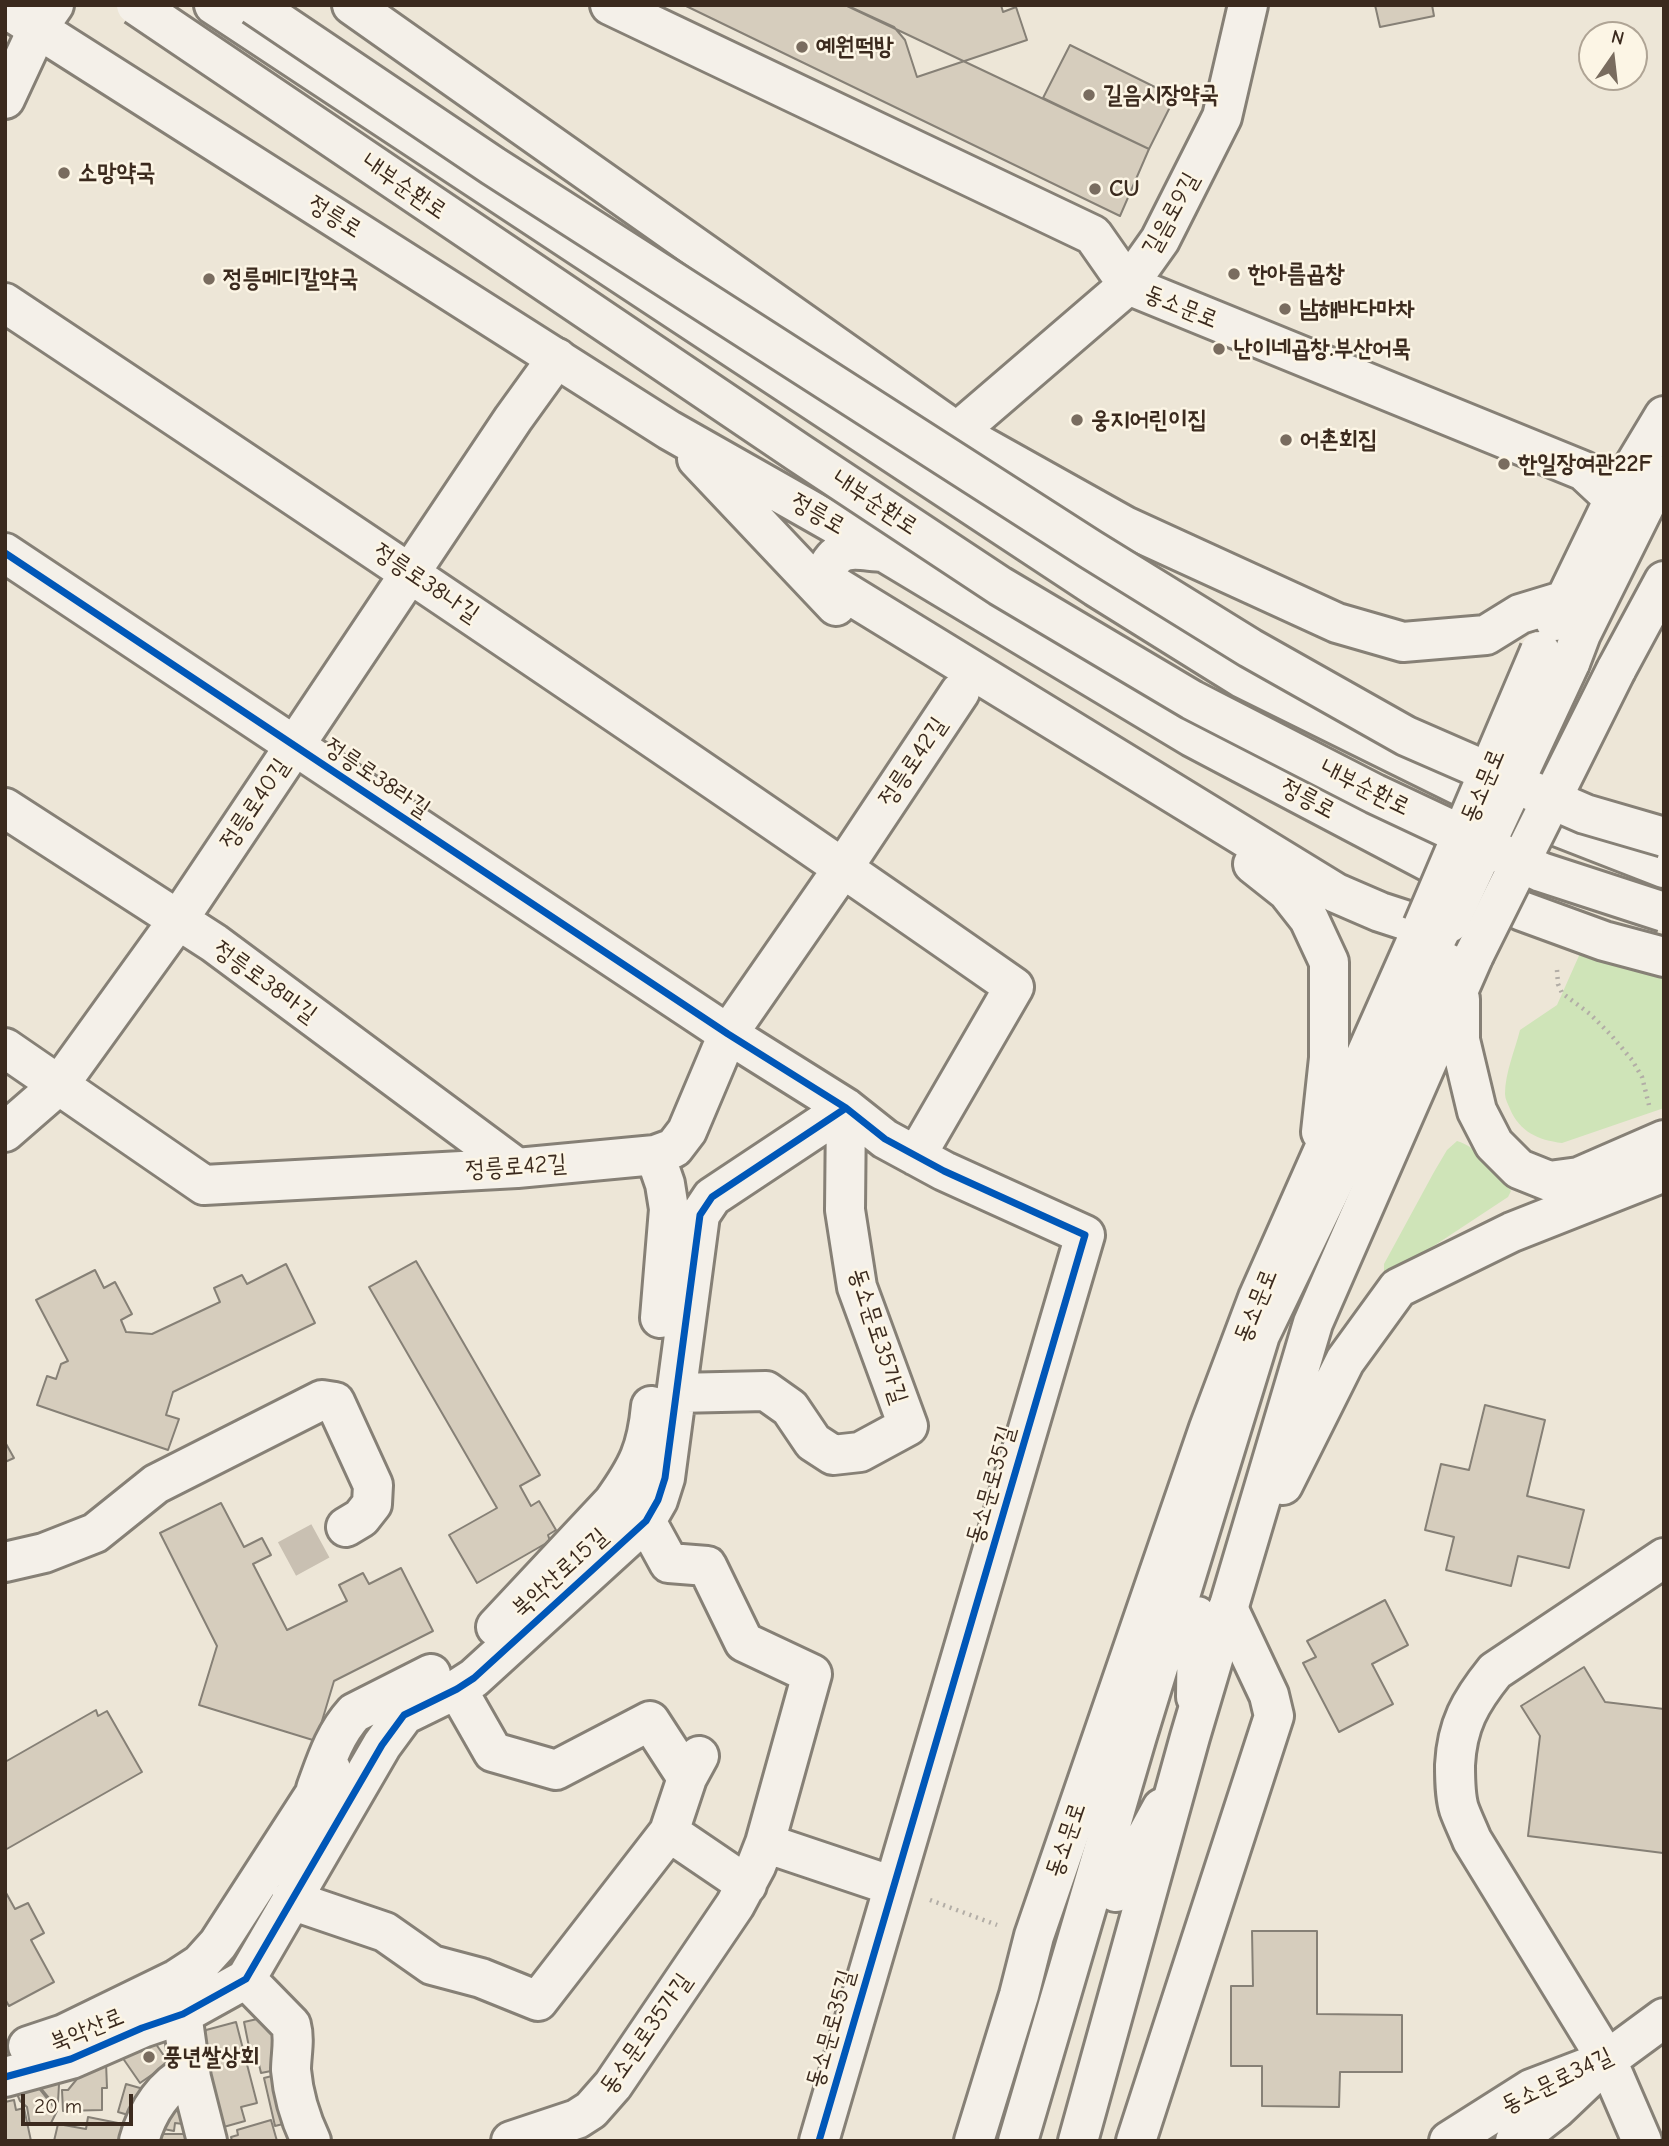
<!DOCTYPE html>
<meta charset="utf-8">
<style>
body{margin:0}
#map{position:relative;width:1669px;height:2146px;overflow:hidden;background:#ede6d7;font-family:"Comic Neue",sans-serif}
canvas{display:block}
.frame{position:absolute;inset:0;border:7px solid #3b2a1e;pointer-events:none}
.north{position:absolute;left:1578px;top:21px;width:70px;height:70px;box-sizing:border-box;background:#fcf5e5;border:2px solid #afa495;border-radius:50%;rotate:14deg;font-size:19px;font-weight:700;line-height:28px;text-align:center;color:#3b2a1e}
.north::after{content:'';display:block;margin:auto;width:24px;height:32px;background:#796c5f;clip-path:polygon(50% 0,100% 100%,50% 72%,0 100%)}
.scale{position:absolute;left:21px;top:2094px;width:112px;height:32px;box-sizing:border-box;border:4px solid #3b2a1e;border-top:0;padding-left:9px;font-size:21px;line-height:24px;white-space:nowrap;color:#3b2a1e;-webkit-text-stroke:5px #fcf5e5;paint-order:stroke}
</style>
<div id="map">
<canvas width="1669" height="2146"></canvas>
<div class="frame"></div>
<div class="north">N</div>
<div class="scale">20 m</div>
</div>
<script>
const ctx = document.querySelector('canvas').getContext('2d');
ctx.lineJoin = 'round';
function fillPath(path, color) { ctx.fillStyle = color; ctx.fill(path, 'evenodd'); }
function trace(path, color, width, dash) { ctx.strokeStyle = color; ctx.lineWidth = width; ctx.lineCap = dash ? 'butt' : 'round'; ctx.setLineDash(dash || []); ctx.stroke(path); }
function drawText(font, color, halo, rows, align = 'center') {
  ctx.font = font + ' "Comic Neue","Poor Story",sans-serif'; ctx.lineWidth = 5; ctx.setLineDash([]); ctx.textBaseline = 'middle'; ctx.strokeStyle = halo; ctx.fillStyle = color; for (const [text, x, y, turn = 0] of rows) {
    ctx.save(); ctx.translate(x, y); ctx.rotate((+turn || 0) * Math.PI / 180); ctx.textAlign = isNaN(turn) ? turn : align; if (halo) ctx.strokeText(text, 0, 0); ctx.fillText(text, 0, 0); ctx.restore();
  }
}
fillPath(new Path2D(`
 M1582,949L1664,968V1108L1562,1143C1538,1140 1520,1132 1510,1109C1508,1104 1505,1099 1505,1094C1505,1073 1515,1050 1520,1030L1557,1005Z
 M1457,1141C1477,1146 1498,1175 1511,1191L1508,1197L1423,1253L1390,1278L1384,1275V1264L1434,1172L1447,1150Z`), '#cfe4b8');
const building = new Path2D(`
 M684,5H845L1149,149L1120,216Z
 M846,5H1001L1003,12L1016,7L1027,40L917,77L905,40L894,27Z
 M1375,5H1432L1434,16L1380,27Z
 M1070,45L1175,97L1149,149L1043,98Z
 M416,1261L540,1475L520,1486L531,1506L539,1501L556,1530L548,1535L550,1541L477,1583L449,1535L497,1508L369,1287Z
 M286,1264L315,1323L173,1392L166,1415L179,1419L168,1450L37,1405L47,1376L56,1379L61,1364L68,1361L36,1300L95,1270L104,1288L115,1282L132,1314L121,1320L126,1332L152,1334L220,1302L214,1288L242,1275L247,1284Z
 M1485,1405L1545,1420L1527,1496L1584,1510L1569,1568L1518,1556L1511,1586L1446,1570L1454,1537L1425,1530L1441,1464L1469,1470Z
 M5,1442L14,1458L5,1462Z
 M221,1503L244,1547L262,1538L271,1555L253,1564L287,1630L347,1601L339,1585L363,1573L369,1584L401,1568L433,1631L334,1681L316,1741L199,1705L217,1646L160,1533Z
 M1385,1600L1408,1645L1372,1664L1393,1704L1339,1732L1303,1663L1316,1657L1307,1641Z
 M1584,1667L1605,1702L1664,1709L1663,1853L1528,1836L1540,1736L1521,1706Z
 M96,1710L98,1716L107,1711L142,1772L5,1850V1762Z
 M5,1891L15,1909L28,1903L44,1933L31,1940L54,1982L9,2006L5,1999Z
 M1252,1931H1317V2014L1402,2015V2072H1340L1339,2107L1262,2106V2066H1231V1986H1253Z
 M275,2015L286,2068L261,2073L257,2056L251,2057L244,2022Z
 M236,2022L257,2103L241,2107L245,2121L213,2130L194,2054L206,2030Z
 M151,2037L169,2063L140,2083L122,2057Z
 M106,2062L107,2088H102V2110L63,2111L62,2090H68L85,2069Z
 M60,2067L58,2102L53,2103L30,2075Z
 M284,2073L299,2120L275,2126L264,2078Z
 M29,2076L57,2111L51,2123L30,2125L27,2107L20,2101L12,2082Z
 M126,2084L154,2092L142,2119L118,2112Z
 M183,2094L191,2125L175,2123L174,2131L148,2126Z
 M14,2100L16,2110L24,2108L31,2141H5V2102Z
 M88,2117L128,2125L125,2141H54L58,2124L86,2129Z
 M271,2120L277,2141H232L231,2137L238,2135L237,2130Z
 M144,2134H190V2141H144Z`);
fillPath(building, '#d6cdbd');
trace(building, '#868076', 2);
trace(new Path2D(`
 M287,1559L346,1527`), '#c9c0b2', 38, [38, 19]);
const minor = new Path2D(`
 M610,5L1093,235L1128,285
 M5,99L38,28L54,5
 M1128,285L1584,471L1614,499
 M5,303C344,528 681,754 1014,987L916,1156
 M957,432L1128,285L1160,240L1222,117L1248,5
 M5,553L728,1034L846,1108L885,1139L944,1171L1085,1235L819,2141
 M1570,663L1581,634L1652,491L1664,475
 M5,808L214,943L517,1168
 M5,1048L204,1185L517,1168L655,1155L674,1148L687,1131L728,1034L843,868L960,692
 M5,1132L59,1085L178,920L513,419L557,358
 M655,1155L665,1184L669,1209L660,1318
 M676,1393L766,1391L790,1408L813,1442L833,1455L860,1452L908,1426L857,1287L845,1210L846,1108
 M5,1562L44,1553L95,1533L156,1484L322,1400L335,1402L373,1485L372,1504L361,1518L346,1527
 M496,1627L613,1502C638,1467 647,1449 651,1406
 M457,1689L493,1752L556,1770L650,1721L687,1778
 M1196,1697L1197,1616
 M699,1756L687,1778L669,1832L747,1885
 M316,1789C326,1762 334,1735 354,1713L431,1674
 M765,1843L893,1886
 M1116,1892L1162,1808
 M291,1900L385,1932L432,1965L481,1978L538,2001L669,1832
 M246,1979L291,2025C295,2040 291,2055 291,2070C293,2093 301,2120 311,2141
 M179,1992L191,2078L207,2141
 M28,2046L64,2034L177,1979L200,1964L218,1944L331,1769
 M5,2077L71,2059L142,2028L183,2014L246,1979L382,1745L404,1715L457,1689L474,1678L646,1521L658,1500L665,1478L700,1215L712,1197L846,1108
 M139,2141C147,2111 163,2087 190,2072
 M511,2141L577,2119L591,2110L613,2085L735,1905L756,1866L765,1843L812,1674L744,1642L707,1566L669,1563L646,1521
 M1018,2141L1137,1736L1260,1335L1358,1132L1449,923
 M1136,2141L1274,1716L1269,1695L1228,1608
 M1449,2141L1531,2089L1607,2060L1664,2018
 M1515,2141L1556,2109L1596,2071
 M1642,2141L1607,2060L1472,1840C1468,1830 1463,1820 1459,1809C1455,1796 1455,1779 1455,1765C1457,1725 1470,1702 1495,1671L1664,1558`);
const major = new Path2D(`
 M214,5L1096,587L1242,678L1487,799L1664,868
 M352,5L957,432L1125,526L1337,623L1403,642L1486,635L1520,614L1566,600
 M5,8L669,430L884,552L1192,737L1522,911L1604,941L1664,957
 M697,459L836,606
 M884,552C858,551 840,542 827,569L832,584L1336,893L1380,912L1423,926L1258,1298L1209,1428L1034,1936L1019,1995L974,2141
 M1555,621L1614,499L1664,416
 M1616,670L1664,581
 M1253,864L1287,891L1309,919L1329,962V1058L1321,1132
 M1460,999V1040L1477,1111L1494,1144L1519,1169L1549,1181L1579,1177L1664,1140
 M1283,1485L1345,1361L1398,1288L1512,1232L1664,1172
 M1078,2141L1190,1737L1313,1323L1474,955`);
trace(minor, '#868076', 44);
trace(major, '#868076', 44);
trace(new Path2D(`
 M1557,970L1558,984L1562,993L1590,1014L1611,1035L1632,1060L1642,1077L1649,1105
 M930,1900L997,1925`), '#b2ada6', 4.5, [2, 5]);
trace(minor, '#f4f0e9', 38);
trace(major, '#f4f0e9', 38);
const minorBridge = new Path2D(`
 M1449,923L1570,663`);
const majorBridge = new Path2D(`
 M1423,926L1540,651
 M1474,955L1616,670`);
const highwayBridge = new Path2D(`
 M136,5L799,453L1000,586L1192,700L1375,794L1541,872L1664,912
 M254,5L493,166L1090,549L1250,648L1406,736L1585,814L1664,837`);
trace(minorBridge, '#868076', 44, []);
trace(majorBridge, '#868076', 44, []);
trace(highwayBridge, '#868076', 44, []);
trace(minorBridge, '#f4f0e9', 38);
trace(majorBridge, '#f4f0e9', 38);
trace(highwayBridge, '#f4f0e9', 38);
trace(new Path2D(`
 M5,553L728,1034L846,1108L885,1139L944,1171L1085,1235L819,2141
 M5,2077L71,2059L142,2028L183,2014L246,1979L382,1745L404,1715L457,1689L474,1678L646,1521L658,1500L665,1478L700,1215L712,1197L846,1108`), '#0057b8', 7);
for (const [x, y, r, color] of [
 [802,47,7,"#796c5f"],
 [1089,95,7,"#796c5f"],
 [64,173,7,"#796c5f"],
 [1095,189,7,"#796c5f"],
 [1234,274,7,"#796c5f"],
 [209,279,7,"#796c5f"],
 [1285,309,7,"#796c5f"],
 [1219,349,7,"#796c5f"],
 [1077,420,7,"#796c5f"],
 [1286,440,7,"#796c5f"],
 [1504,464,7,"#796c5f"],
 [149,2057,7,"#796c5f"]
]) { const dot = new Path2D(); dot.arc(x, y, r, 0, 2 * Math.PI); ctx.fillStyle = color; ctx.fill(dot); trace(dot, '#fcf5e5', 2.5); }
drawText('bold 24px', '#3b2a1e', '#fcf5e5', [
 ["예원떡방",816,47],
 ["길음시장약국",1103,95],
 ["소망약국",78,173],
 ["CU",1109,189],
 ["한아름곱창",1248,274],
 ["정릉메디칼약국",223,279],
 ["남해바다마차",1299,309],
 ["난이네곱창.부산어묵",1233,349],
 ["웅지어린이집",1091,420],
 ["어촌회집",1300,440],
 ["한일장여관22F",1518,464],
 ["풍년쌀상회",163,2057]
], 'left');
drawText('24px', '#3b2a1e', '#fcf5e5', [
 ["내부순환로",404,187,34],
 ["길음로9길",1171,214,-61],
 ["정릉로",335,217,32],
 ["동소문로",1181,307,22],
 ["내부순환로",875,503,33],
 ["정릉로",818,514,30],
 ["정릉로38나길",426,583,34],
 ["정릉로42길",913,762,-56],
 ["정릉로38라길",377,778,34],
 ["동소문로",1483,786,-67],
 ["내부순환로",1365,788,26],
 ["정릉로",1308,799,28],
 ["정릉로40길",255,804,-56],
 ["정릉로38마길",265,982,36],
 ["정릉로42길",516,1167,-4],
 ["동소문로",1256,1306,-68],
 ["동소문로35가길",878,1336,72],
 ["동소문로35길",991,1485,-74],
 ["북악산로15길",560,1573,-42],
 ["동소문로",1066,1840,-71],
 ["동소문로35길",831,2029,-74],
 ["북악산로",87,2030,-22],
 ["동소문로35가길",646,2034,-55],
 ["동소문로34길",1557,2081,-26]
]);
</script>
